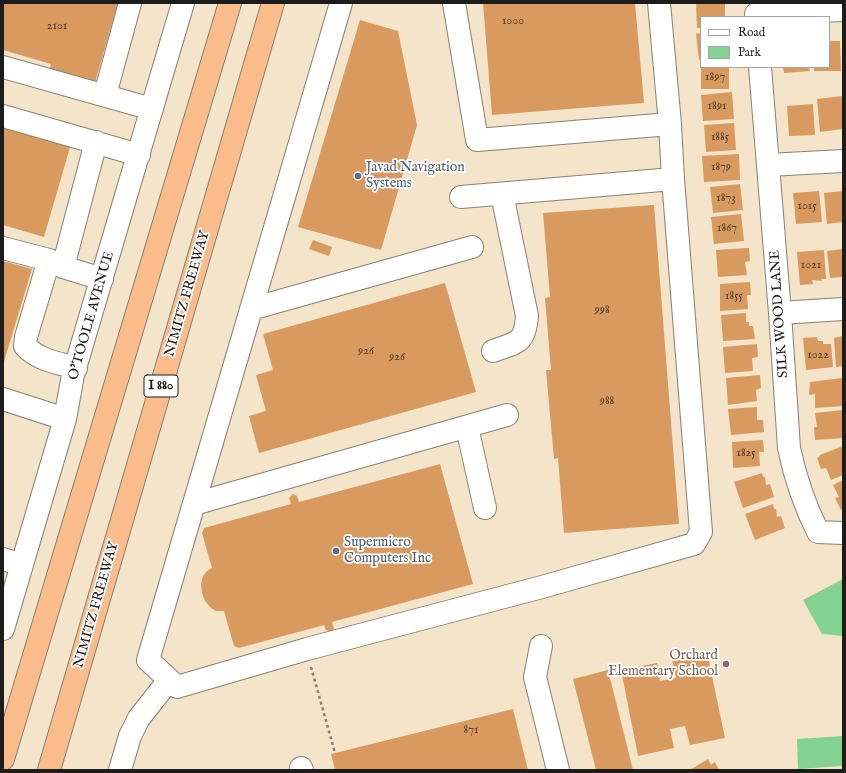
<!DOCTYPE html>
<meta charset="utf-8">
<style>
body{margin:0}
#map{position:relative;width:846px;height:773px;overflow:hidden;background:#f3e4ca;font-family:"IM FELL English",serif}
canvas{display:block}
.frame{position:absolute;inset:0;border:4px solid #1c1c1c;pointer-events:none}
.legend{position:absolute;left:700px;top:16px;width:130px;height:52px;box-sizing:border-box;background:#fff;border:1px solid #a4a4a4;margin:0;padding:5px 7px;list-style:none;font-size:12px;color:#1c1c1c}
.legend li{display:flex;align-items:center;gap:8px;height:20px}
.legend b{width:20px;border:1px solid #a4a4a4}
</style>
<div id="map">
<canvas width="846" height="773"></canvas>
<div class="frame"></div>
<ul class="legend">
<li><b style="height:5px;background:#fff"></b>Road</li>
<li><b style="height:11px;background:#84d290"></b>Park</li>
</ul>
</div>
<script>
const ctx = document.querySelector('canvas').getContext('2d');
ctx.lineJoin = 'round';
function fillPath(path, color) { ctx.fillStyle = color; ctx.fill(path, 'evenodd'); }
function trace(path, color, width, dash) { ctx.strokeStyle = color; ctx.lineWidth = width; ctx.lineCap = dash ? 'butt' : 'round'; ctx.setLineDash(dash || []); ctx.stroke(path); }
function drawText(font, color, halo, rows, align = 'center') {
  ctx.font = font + ' "IM FELL English",serif'; ctx.lineWidth = 3.5; ctx.setLineDash([]); ctx.textBaseline = 'middle'; ctx.strokeStyle = halo; ctx.fillStyle = color; for (const [text, x, y, turn = 0] of rows) {
    ctx.save(); ctx.translate(x, y); ctx.rotate((+turn || 0) * Math.PI / 180); ctx.textAlign = isNaN(turn) ? turn : align; if (halo) ctx.strokeText(text, 0, 0); ctx.fillText(text, 0, 0); ctx.restore();
  }
}
fillPath(new Path2D(`
 M843,579V636L822,634L803,600Z
 M843,736V766L798,769L797,739Z`), '#84d290');
fillPath(new Path2D(`
 M3,3H118L94,86L49,72L51,64L3,50Z
 M483,3H635L644,103L492,115Z
 M696,3H725V17H701V28H697Z
 M360,20L398,31L417,125L381,250L298,227Z
 M701,33V60H699L696,34Z
 M829,41H840L841,71H814V67H829Z
 M701,67H729V89H701Z
 M783,67H809L810,71L784,73Z
 M732,92L734,119L703,121L701,95Z
 M843,96V129L820,132L817,99Z
 M813,104L815,135L789,136L787,106Z
 M734,123L736,150L706,152L704,125Z
 M3,124L71,144L44,237L3,225Z
 M739,154L740,180L704,182L702,156Z
 M740,184L743,210L713,213L710,187Z
 M819,191L822,222L796,224L793,193Z
 M843,191V222L827,224L824,193Z
 M654,205L679,524L564,533L558,458L554,459L546,370H551L545,298L550,297L543,213Z
 M741,214L744,241L714,244L711,217Z
 M313,240L332,247L329,256L309,249Z
 M747,248H749L750,261L745,262L747,275L718,277L716,250Z
 M843,249V277L830,278L827,251Z
 M824,250L826,279H821L822,281L812,280L813,284L800,285L797,252Z
 M3,261L32,269L3,365Z
 M750,282L751,295H747L748,309L720,311V284Z
 M445,283L476,392L259,453L249,416L266,411L256,375L273,370L263,334Z
 M746,313V322H749V326H753L755,339L723,341L721,315Z
 M843,336V366L836,367L834,338Z
 M817,337L818,341H823V344H831L833,367L806,370L803,338Z
 M757,344L758,357L752,358L753,371L725,373L723,347Z
 M760,375L761,388L756,390L757,401L728,405L726,378Z
 M842,378L843,406L815,408V394L809,395L810,382Z
 M757,407V420H763L764,432L731,435L728,409Z
 M843,410V438L815,440L814,427H817L815,413Z
 M763,440L764,452H759L760,466L733,468L732,442Z
 M843,446V475L831,480L826,468L821,469L817,458L820,456V455Z
 M440,464L473,584L332,622L334,629L331,632L326,630L324,625L239,648L234,646L224,611H216L211,608L205,601L202,593L201,584L203,576L207,571L212,568L202,533L204,528L291,504L289,498L293,494L297,496L299,502Z
 M762,473L763,477H765L766,485L770,484L774,497L743,508L734,482Z
 M843,480V509L841,510L835,498L839,497L833,485Z
 M773,504L774,509H776L777,517L781,516L785,528L755,540L745,514Z
 M707,652L725,738L690,745L685,726L670,729L674,748L638,756L621,670L657,663L660,681L676,678L672,659Z
 M608,670L633,770H596L573,679Z
 M513,709L528,770H335L331,754Z
 M708,759L711,765L715,762L719,770H690Z`), '#d89a5f');
const minor = new Path2D(`
 M341,3L148,660L177,687L307,649L542,587L694,544L701,532L673,179L461,197
 M454,3L477,140L670,124
 M659,3L670,124L673,179
 M756,14L843,10
 M3,67L152,109
 M760,67L780,313L789,448C795,477 805,506 818,532L843,533
 M105,95L130,3
 M3,116L139,155
 M768,165L843,161
 M3,248L49,260L63,267L102,279
 M49,260L26,337L25,346C38,360 58,363 76,368
 M63,267L96,142
 M251,309L472,247
 M780,313L843,309
 M493,351C517,342 525,344 527,316L502,194
 M3,399L65,419
 M467,427L485,508
 M194,504L507,415
 M3,559L22,565
 M3,629L65,419L73,375L183,3
 M541,646L535,677L558,770
 M301,768L302,770
 M120,770L130,736L139,718L169,680`);
const highway = new Path2D(`
 M3,759L230,3
 M49,770L273,3`);
trace(minor, '#888073', 24);
trace(highway, '#888073', 24);
trace(new Path2D(`
 M311,667L335,753`), '#888073', 2.5, [3, 3]);
trace(minor, '#fff', 22);
trace(highway, '#f9bc8a', 22);
for (const [x, y, r, color] of [
 [358,176,4,"#5c6f8a"],
 [336,551,4,"#5c6f8a"],
 [726,664,4,"#8d6e63"]
]) { const dot = new Path2D(); dot.arc(x, y, r, 0, 2 * Math.PI); ctx.fillStyle = color; ctx.fill(dot); trace(dot, '#fff', 1.5); }
drawText('12px', '#4b3c2d', null, [
 ["1000",513,22],
 ["2101",57,27],
 ["1897",715,78],
 ["1891",717,107],
 ["1885",720,138],
 ["1879",721,168],
 ["1873",726,199],
 ["1015",807,207],
 ["1867",727,229],
 ["1021",811,266],
 ["1855",734,297],
 ["998",602,311],
 ["926",366,352],
 ["1022",818,356],
 ["926",397,358],
 ["988",607,402],
 ["1825",746,454],
 ["871",471,731]
]);
for (const [x, y, w] of [
 [161,386,34]
]) { const box = new Path2D(); box.roundRect(x - w / 2, y - 11, w, 22, 3); ctx.fillStyle = '#fff'; ctx.fill(box); trace(box, '#1c1c1c', 1); }
drawText('bold 13px', '#1c1c1c', null, [
 ["I 880",161,386]
]);
drawText('14px', '#4e5e75', '#fff', [
 ["Javad Navigation",366,168],
 ["Systems",366,184],
 ["Supermicro",344,543],
 ["Computers Inc",344,559]
], 'left');
drawText('14px', '#1c1c1c', '#fff', [
 ["NIMITZ FREEWAY",188,294,-74],
 ["SILK WOOD LANE",780,314,-94],
 ["O’TOOLE AVENUE",92,316,-74],
 ["NIMITZ FREEWAY",97,605,-74]
]);
drawText('14px', '#785e54', '#fff', [
 ["Orchard",718,656],
 ["Elementary School",718,672]
], 'right');
</script>
